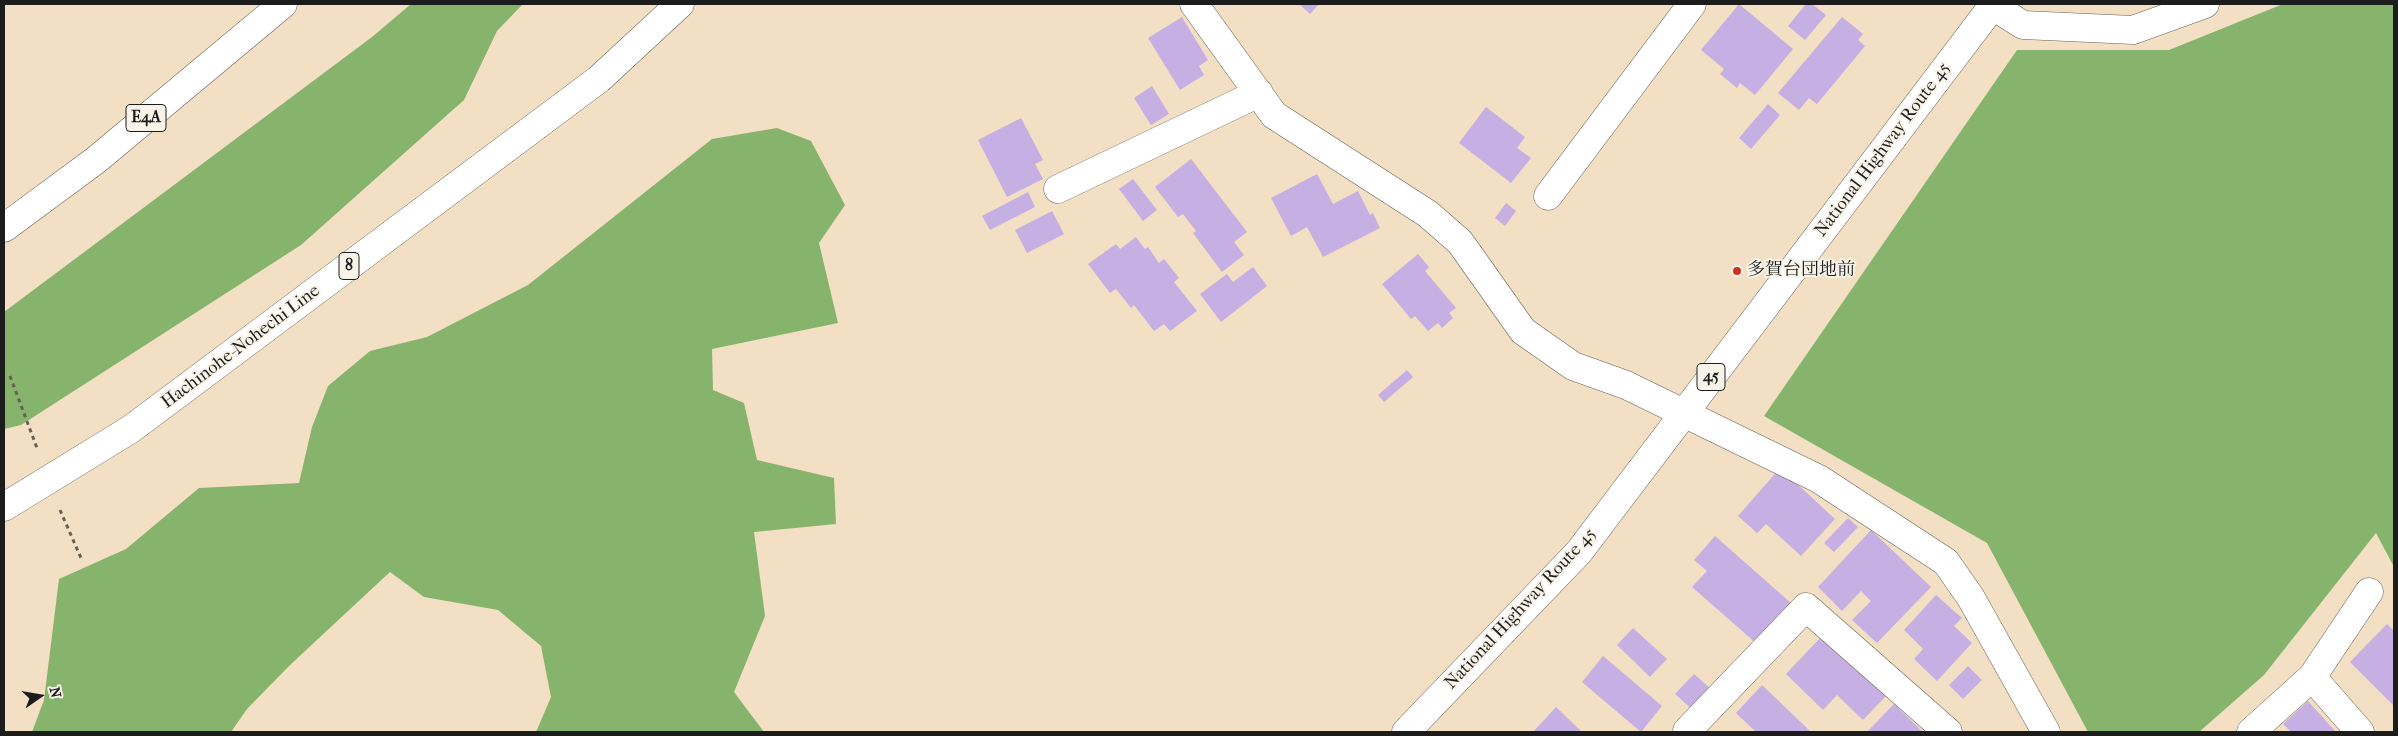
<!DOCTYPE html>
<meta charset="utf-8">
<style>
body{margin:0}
#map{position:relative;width:2398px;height:736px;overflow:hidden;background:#f3dfc3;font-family:"IM FELL French Canon",serif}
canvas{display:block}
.frame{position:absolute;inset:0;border:5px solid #1c1c1c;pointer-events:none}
.north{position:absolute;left:15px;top:671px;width:50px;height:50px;-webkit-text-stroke:4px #f7f3e8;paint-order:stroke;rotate:77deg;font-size:14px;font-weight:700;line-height:20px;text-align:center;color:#1c1c1c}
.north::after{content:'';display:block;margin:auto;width:18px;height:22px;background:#1c1c1c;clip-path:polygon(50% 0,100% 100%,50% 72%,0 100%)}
</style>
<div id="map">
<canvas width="2398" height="736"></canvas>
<div class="frame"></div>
<div class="north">N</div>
</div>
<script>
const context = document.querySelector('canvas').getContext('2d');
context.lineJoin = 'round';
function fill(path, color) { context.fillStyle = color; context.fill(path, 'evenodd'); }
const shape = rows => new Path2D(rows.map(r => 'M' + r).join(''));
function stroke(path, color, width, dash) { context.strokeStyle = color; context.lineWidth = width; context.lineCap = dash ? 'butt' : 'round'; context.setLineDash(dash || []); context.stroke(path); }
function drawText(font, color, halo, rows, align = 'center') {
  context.font = font + ' "IM FELL French Canon","Noto Serif JP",serif'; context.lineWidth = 4; context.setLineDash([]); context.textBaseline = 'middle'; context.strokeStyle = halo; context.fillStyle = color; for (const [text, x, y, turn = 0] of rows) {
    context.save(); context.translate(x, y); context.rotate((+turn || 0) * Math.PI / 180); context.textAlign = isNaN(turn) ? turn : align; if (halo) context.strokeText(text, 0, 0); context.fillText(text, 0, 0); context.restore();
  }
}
fill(shape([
 [411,4,523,4,497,31,464,100,301,245,21,425,4,429,4,312,372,37],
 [2283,4,2394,4,2394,567,2376,533,2264,675,2199,732,2088,732,1987,543,1764,416,2017,50,2169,50],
 [777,128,811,141,845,205,819,243,838,323,712,349,713,390,744,403,757,460,834,478,836,524,754,532,765,616,734,692,764,732,536,732,551,697,541,646,498,610,424,597,390,572,290,665,247,709,231,732,32,732,44,700,59,579,126,549,199,488,299,483,312,427,328,386,370,351,427,337,528,285,712,139]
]), '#87b46c');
fill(shape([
 [1299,4,1319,4,1310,14],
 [1739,4,1793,49,1755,95,1740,83,1737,88,1720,74,1724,69,1701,50],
 [1806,4,1812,4,1826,15,1805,40,1788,26],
 [1182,17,1208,60,1199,66,1204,75,1180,90,1148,38],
 [1842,17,1863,34,1858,40,1865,46,1817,104,1809,98,1799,110,1778,93],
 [1152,86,1169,114,1151,125,1134,98],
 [1768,104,1780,115,1751,149,1739,138],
 [1486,107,1525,137,1517,148,1531,158,1511,183,1459,143],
 [1021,118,1043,160,1035,164,1043,179,1007,197,978,140],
 [1191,159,1247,232,1234,242,1244,255,1222,272,1193,233,1196,231,1183,214,1178,217,1155,187],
 [1317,174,1333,204,1358,191,1370,215,1373,213,1380,228,1323,257,1307,227,1291,236,1271,198],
 [1133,179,1157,210,1143,221,1119,189],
 [1028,192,1035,207,990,230,982,216],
 [1506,203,1516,211,1505,226,1495,218],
 [1052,211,1064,234,1027,253,1015,230],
 [1136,237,1145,249,1148,247,1159,263,1164,259,1179,278,1174,282,1197,311,1170,331,1164,324,1154,331,1134,305,1131,308,1116,289,1110,293,1088,264,1116,244,1120,249],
 [1418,254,1429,267,1425,271,1456,308,1449,313,1453,318,1442,328,1438,323,1428,331,1415,316,1411,319,1382,284],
 [1253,267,1267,286,1221,322,1200,294,1227,274,1233,282],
 [1407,370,1413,377,1384,402,1378,395],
 [1780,468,1835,519,1801,556,1766,524,1757,533,1738,516],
 [1848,518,1858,527,1834,552,1824,543],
 [1871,530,1931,587,1877,643,1852,620,1871,601,1861,591,1842,611,1818,587],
 [1715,536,1792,604,1757,644,1692,587,1707,571,1694,560],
 [1936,595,1962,618,1954,626,1972,643,1937,681,1914,659,1923,649,1904,630],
 [2387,624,2394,631,2394,706,2350,662],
 [1633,628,1667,659,1650,677,1617,645],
 [1821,637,1886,696,1863,720,1837,695,1823,710,1786,674],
 [1603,656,1662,706,1641,732,1582,682],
 [1968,666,1982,680,1963,699,1949,685],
 [1694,674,1713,691,1695,712,1675,694],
 [1762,685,1811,732,1756,732,1736,713],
 [2308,701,2336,732,2291,732,2283,724],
 [1894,704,1923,732,1867,732],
 [1556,707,1582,732,1533,732]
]), '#c5afe3');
const minor = shape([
 [1194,4,1274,115,1428,214,1460,242,1523,331,1573,366,1626,385,1819,479,1946,562,1971,598,2046,732],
 [1990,4,2023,25,2133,30,2205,4],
 [1058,189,1259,93],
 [1548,196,1692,4],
 [2312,677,2360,732],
 [1689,732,1687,731,1806,607,1948,732],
 [2251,732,2312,677,2369,592]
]);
const major = shape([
 [4,507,131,429,599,79,680,4]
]);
const highway = shape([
 [4,228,96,160,283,4],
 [1406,732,1579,552,1994,4]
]);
stroke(minor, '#676056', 29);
stroke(major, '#676056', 29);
stroke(highway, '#676056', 29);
stroke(shape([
 [10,376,37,448],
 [60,510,81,558]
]), '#676056', 3, [4, 4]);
stroke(minor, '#fff', 28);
stroke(major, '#fff', 28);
stroke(highway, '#fff', 28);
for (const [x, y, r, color] of [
 [1737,271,5,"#c8321e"]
]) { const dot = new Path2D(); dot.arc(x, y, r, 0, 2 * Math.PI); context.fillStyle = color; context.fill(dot); stroke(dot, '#f7f3e8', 2); }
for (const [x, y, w] of [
 [146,118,40],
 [349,266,20],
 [1711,377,28]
]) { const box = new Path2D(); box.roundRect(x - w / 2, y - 13.5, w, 27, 4); context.fillStyle = '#f7f3e8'; context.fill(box); stroke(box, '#1c1c1c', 1); }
drawText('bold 16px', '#1c1c1c', null, [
 ["E4A",146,118],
 ["8",349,266],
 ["45",1711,377]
]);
drawText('18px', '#1c1c1c', '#f7f3e8', [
 ["National Highway Route 45",1883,150,-53],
 ["Hachinohe-Nohechi Line",241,347,-37],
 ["National Highway Route 45",1521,609,-47]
]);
drawText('18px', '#1c1c1c', '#f7f3e8', [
 ["多賀台団地前",1747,271]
], 'left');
</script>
